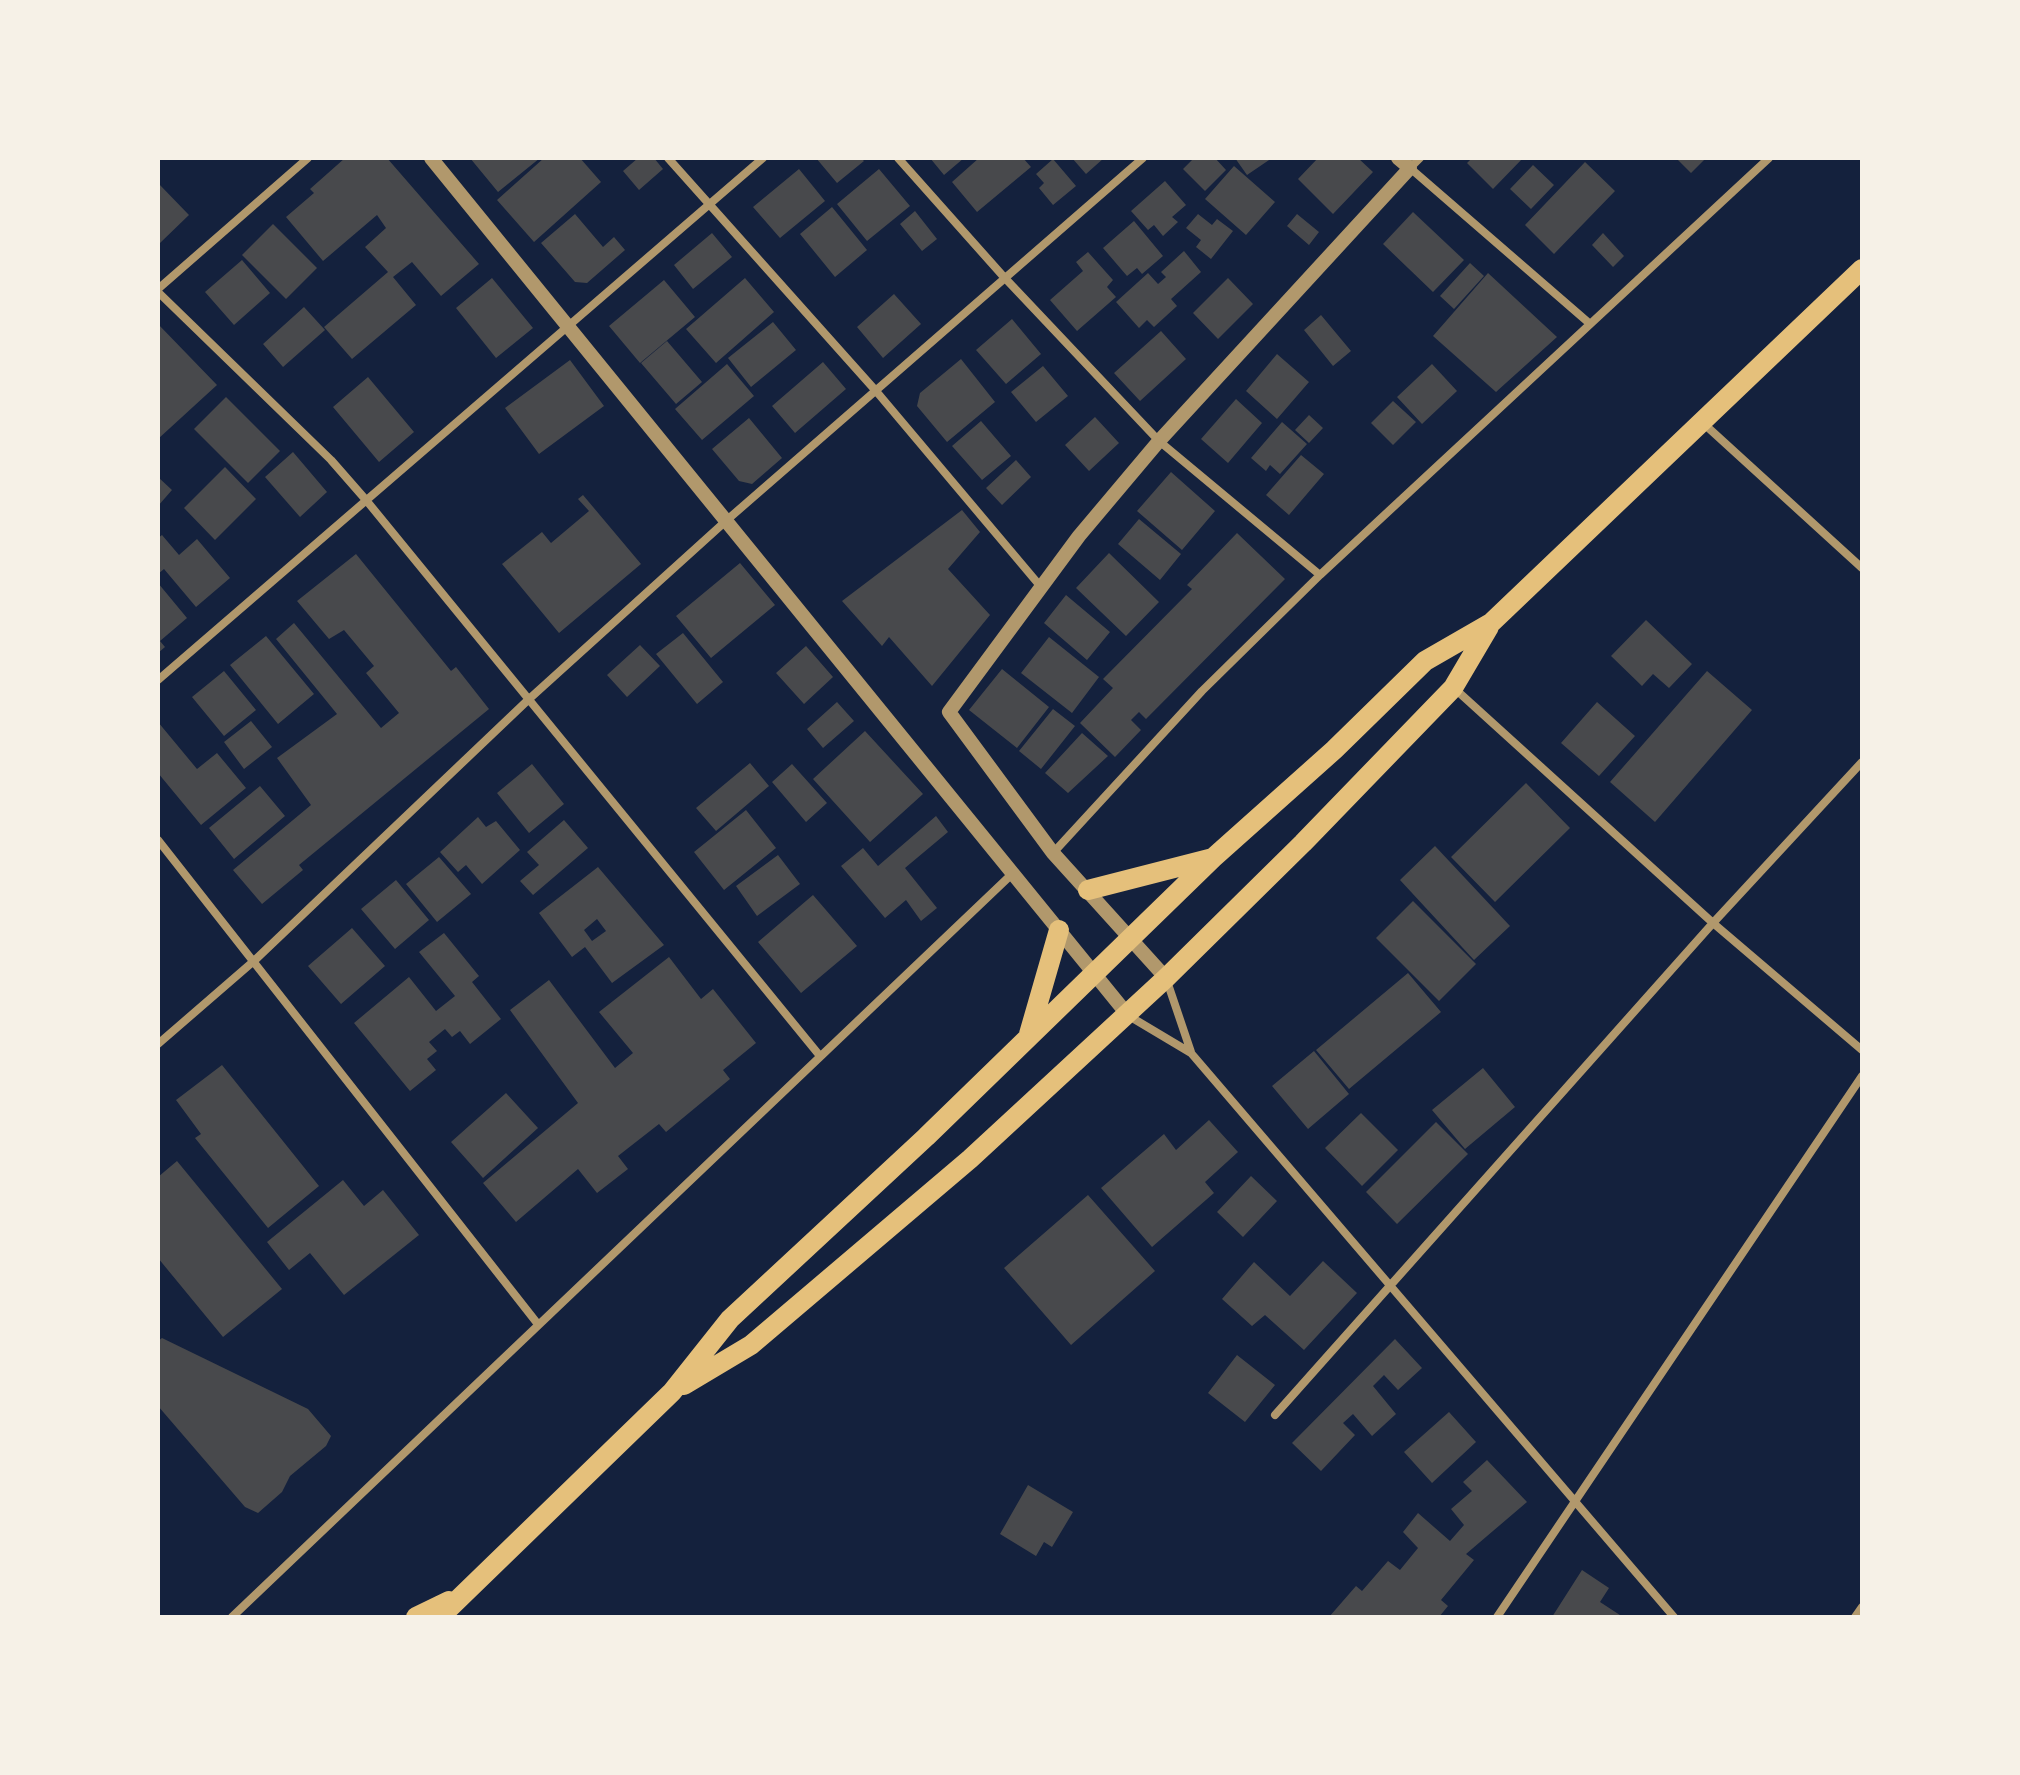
<!DOCTYPE html>
<style>
body{margin:0}
#map{position:relative;width:2020px;height:1775px;overflow:hidden;background:#14213d;font-family:"PT Sans Narrow",sans-serif}
canvas{display:block}
.frame{position:absolute;inset:0;border:160px solid #f6f1e7;pointer-events:none}
</style>
<div id="map">
<canvas width="2020" height="1775"></canvas>
<div class="frame"></div>
</div>
<script>
const context = document.querySelector('canvas').getContext('2d');
context.lineJoin = 'round';
function fill(path, color) { context.fillStyle = color; context.fill(path, 'evenodd'); }
const shape = rows => new Path2D(rows.map(r => 'M' + r).join(''));
function stroke(path, color, width, dash) { context.strokeStyle = color; context.lineWidth = width; context.lineCap = dash ? 'butt' : 'round'; context.setLineDash(dash || []); context.stroke(path); }
fill(shape([
 [345,158,387,158,479,264,441,296,412,262,393,277,416,305,352,359,324,327,388,272,365,247,386,228,377,215,323,261,286,217,314,193,310,189],
 [470,158,540,158,498,192],
 [544,158,580,158,601,182,534,242,497,200],
 [638,158,654,158,663,169,639,190,623,171],
 [816,158,861,158,864,161,837,183],
 [930,158,964,158,944,175],
 [979,158,1023,158,1031,167,977,212,952,182],
 [1072,158,1104,158,1086,174],
 [1194,158,1215,158,1226,170,1205,191,1183,169],
 [1235,158,1272,158,1247,175],
 [1318,158,1358,158,1373,172,1333,214,1298,179],
 [1472,158,1510,159,1523,158,1493,189,1467,163],
 [1676,158,1706,158,1691,173],
 [1053,159,1076,186,1053,205,1039,188,1044,183,1036,174],
 [1585,162,1615,191,1554,254,1525,225],
 [1533,165,1554,185,1531,209,1510,189],
 [1234,166,1275,202,1246,235,1205,199],
 [799,169,825,201,780,238,753,207],
 [879,169,910,206,867,241,837,204],
 [1165,181,1186,205,1172,217,1178,222,1163,236,1154,225,1148,230,1131,211],
 [158,183,189,215,160,243,158,241],
 [832,207,867,250,835,277,800,234],
 [915,211,937,239,922,251,900,224],
 [1413,212,1464,260,1433,292,1383,244],
 [575,214,603,247,614,237,625,250,587,283,575,282,541,243],
 [1198,214,1212,225,1217,219,1233,231,1211,259,1196,247,1201,240,1186,228],
 [1297,214,1319,232,1309,245,1287,226],
 [1134,221,1163,256,1142,274,1137,268,1127,276,1103,248],
 [273,224,317,268,286,299,242,255],
 [712,233,732,257,693,289,674,265],
 [1603,233,1624,256,1613,267,1592,245],
 [1184,251,1201,272,1171,299,1177,306,1154,327,1147,320,1139,328,1116,302,1148,273,1158,284,1166,277,1161,272],
 [1088,252,1113,280,1107,287,1116,297,1077,331,1050,300,1083,271,1076,262],
 [242,260,270,293,234,325,205,292],
 [1470,263,1484,276,1454,309,1440,296],
 [1488,273,1557,337,1496,392,1433,336],
 [492,278,533,328,496,358,456,308],
 [745,278,774,312,716,363,686,329],
 [1228,278,1253,304,1218,339,1193,313],
 [664,280,695,317,640,363,609,326],
 [894,294,921,324,883,358,857,327],
 [304,307,325,330,283,367,263,344],
 [1321,315,1351,351,1333,366,1304,330],
 [1012,319,1041,354,1006,384,976,350],
 [773,322,796,350,751,387,728,358],
 [158,324,217,385,158,439],
 [1161,331,1186,359,1140,401,1114,373],
 [667,341,702,382,676,404,641,363],
 [1277,354,1309,382,1277,419,1246,391],
 [961,359,995,402,947,442,917,406,920,393],
 [570,360,604,406,539,454,505,408],
 [823,362,846,389,795,433,772,406],
 [727,364,754,396,702,440,675,409],
 [1432,364,1457,391,1422,424,1397,397],
 [1043,366,1068,396,1036,422,1011,392],
 [368,377,414,432,379,462,333,407],
 [226,397,280,451,248,483,194,429],
 [1236,399,1262,423,1228,463,1201,439],
 [1393,401,1416,422,1393,445,1371,423],
 [1309,415,1323,428,1309,443,1295,430],
 [1095,417,1119,443,1089,471,1065,445],
 [749,418,782,458,752,484,739,481,712,449],
 [981,421,1011,456,982,480,952,446],
 [1282,422,1307,444,1280,474,1270,465,1266,471,1251,458],
 [293,452,327,492,300,517,265,477],
 [1301,455,1324,474,1289,515,1266,495],
 [1016,460,1031,477,1002,505,986,488],
 [225,467,256,499,215,540,184,508],
 [1171,472,1215,511,1182,550,1137,511],
 [158,477,172,490,158,506],
 [583,495,641,564,559,633,502,564,542,532,551,543,589,511,578,499],
 [962,510,980,532,948,569,990,615,932,686,889,637,882,646,842,601],
 [1139,519,1181,554,1160,580,1118,544],
 [1237,533,1285,579,1146,719,1139,712,1131,720,1141,730,1115,757,1080,723,1113,688,1103,679,1192,589,1187,585],
 [162,535,179,555,197,539,230,578,196,607,164,569,158,574,158,538],
 [1109,553,1159,602,1126,636,1076,588],
 [356,554,451,671,456,667,489,709,299,865,303,870,262,904,233,870,311,805,277,758,337,714,276,639,294,623,381,728,399,713,366,673,374,666,344,630,329,639,297,601],
 [740,563,775,605,711,658,676,616],
 [158,583,187,618,160,641,165,647,158,653],
 [1066,595,1110,632,1087,660,1044,623],
 [1646,620,1692,664,1669,688,1653,674,1642,686,1611,656],
 [683,633,723,682,697,704,656,654],
 [266,636,314,694,278,724,230,665],
 [1049,637,1099,677,1072,713,1021,673],
 [640,645,660,666,627,697,607,675],
 [806,646,833,677,804,704,776,673],
 [1002,669,1049,707,1017,748,969,710],
 [224,671,256,710,224,736,192,697],
 [1707,671,1752,710,1655,822,1610,782],
 [837,702,854,721,823,748,807,729],
 [1597,702,1635,736,1599,776,1561,743],
 [1053,709,1075,726,1041,769,1019,751],
 [251,721,272,747,244,769,224,742],
 [158,722,197,769,217,753,246,788,201,825,158,773],
 [865,731,923,794,870,842,813,779],
 [1082,733,1108,756,1068,793,1045,773],
 [750,763,769,786,716,831,696,808],
 [532,764,564,804,529,833,497,793],
 [792,764,827,803,806,822,772,782],
 [1526,783,1570,828,1495,902,1451,857],
 [260,786,285,816,234,859,209,828],
 [746,810,776,848,724,890,694,852],
 [936,816,948,832,905,868,937,908,921,921,906,900,885,918,841,866,863,848,878,866],
 [478,817,486,827,496,821,520,850,482,884,466,865,458,872,440,852],
 [564,820,588,848,533,895,520,881,539,865,527,852],
 [1435,846,1510,926,1474,960,1400,880],
 [778,855,800,884,757,916,736,886],
 [439,857,471,894,437,922,406,884],
 [598,867,664,945,612,983,585,947,572,957,539,913],
 [597,919,606,931,592,941,584,930],
 [396,880,429,920,395,949,361,909],
 [813,895,857,946,801,993,758,942],
 [1413,901,1476,964,1439,1001,1376,938],
 [352,928,385,966,341,1004,308,966],
 [444,933,479,976,472,982,501,1019,470,1044,460,1031,452,1037,445,1029,429,1042,437,1051,427,1059,436,1070,410,1091,354,1023,409,977,436,1011,455,996,419,952],
 [669,957,701,999,713,989,756,1043,723,1070,730,1079,666,1132,659,1124,618,1156,628,1169,597,1193,578,1169,516,1222,483,1183,578,1103,510,1010,549,980,615,1068,633,1053,599,1012],
 [1408,973,1441,1012,1349,1089,1316,1050],
 [1314,1051,1349,1094,1308,1129,1272,1086],
 [222,1065,319,1186,268,1228,195,1138,201,1134,176,1100],
 [1483,1068,1515,1107,1465,1149,1432,1110],
 [506,1093,538,1128,483,1178,451,1142],
 [1361,1113,1398,1150,1362,1186,1325,1148],
 [1209,1120,1238,1152,1205,1182,1214,1193,1152,1247,1101,1188,1164,1134,1176,1150],
 [1436,1122,1468,1154,1397,1224,1366,1192],
 [177,1161,282,1289,223,1337,158,1258,158,1177],
 [1251,1176,1277,1201,1243,1237,1217,1212],
 [343,1180,364,1206,383,1190,419,1235,344,1295,310,1253,289,1270,267,1242],
 [1088,1195,1155,1271,1071,1345,1004,1268],
 [1323,1261,1357,1293,1304,1350,1265,1315,1252,1326,1222,1299,1254,1262,1290,1296],
 [162,1338,308,1409,331,1436,326,1446,290,1476,282,1492,258,1513,245,1507,158,1406,158,1341],
 [1395,1339,1422,1368,1398,1390,1384,1375,1373,1386,1396,1414,1372,1436,1353,1414,1343,1423,1355,1435,1321,1471,1292,1443],
 [1237,1355,1275,1385,1245,1422,1208,1393],
 [1449,1412,1476,1442,1432,1483,1404,1452],
 [1487,1460,1527,1502,1466,1554,1474,1560,1441,1600,1448,1606,1439,1617,1329,1617,1356,1586,1362,1591,1388,1561,1400,1570,1418,1548,1403,1532,1418,1513,1450,1541,1464,1525,1451,1509,1472,1491,1463,1482],
 [1028,1485,1073,1512,1052,1547,1044,1542,1036,1556,1000,1534],
 [1582,1570,1609,1588,1600,1602,1623,1617,1552,1617]
]), '#48494c');
stroke(shape([
 [668,158,876,391,1041,587],
 [898,158,1003,276,1159,441,1320,575],
 [1420,158,1410,168,1589,323],
 [158,289,308,158],
 [158,292,331,460,366,500,820,1056],
 [1703,423,1862,568],
 [158,680,763,158],
 [1454,688,1713,923,1862,1050],
 [158,840,537,1323],
 [1053,853,1202,691,1320,575,1769,158],
 [1167,981,1191,1052],
 [1129,1016,1191,1053,1674,1617],
 [158,1044,255,960,528,700,727,520,1143,158],
 [1275,1415,1713,923,1862,762],
 [232,1617,1012,874],
 [1497,1617,1862,1076],
 [1855,1617,1862,1607]
]), '#b1986c', 8);
stroke(shape([
 [431,158,1127,1014],
 [1166,978,1053,853,949,712,1079,536,1159,441,1410,168,1398,158]
]), '#b1986c', 14);
stroke(shape([
 [1088,890,1213,858],
 [1029,1034,1059,930],
 [684,1385,751,1345,970,1159,1166,978,1303,843,1453,688,1489,627],
 [416,1617,449,1601],
 [440,1617,672,1392,730,1319,926,1137,1213,858,1334,750,1425,661,1491,623,1862,269]
]), '#e5c07b', 20);
</script>
